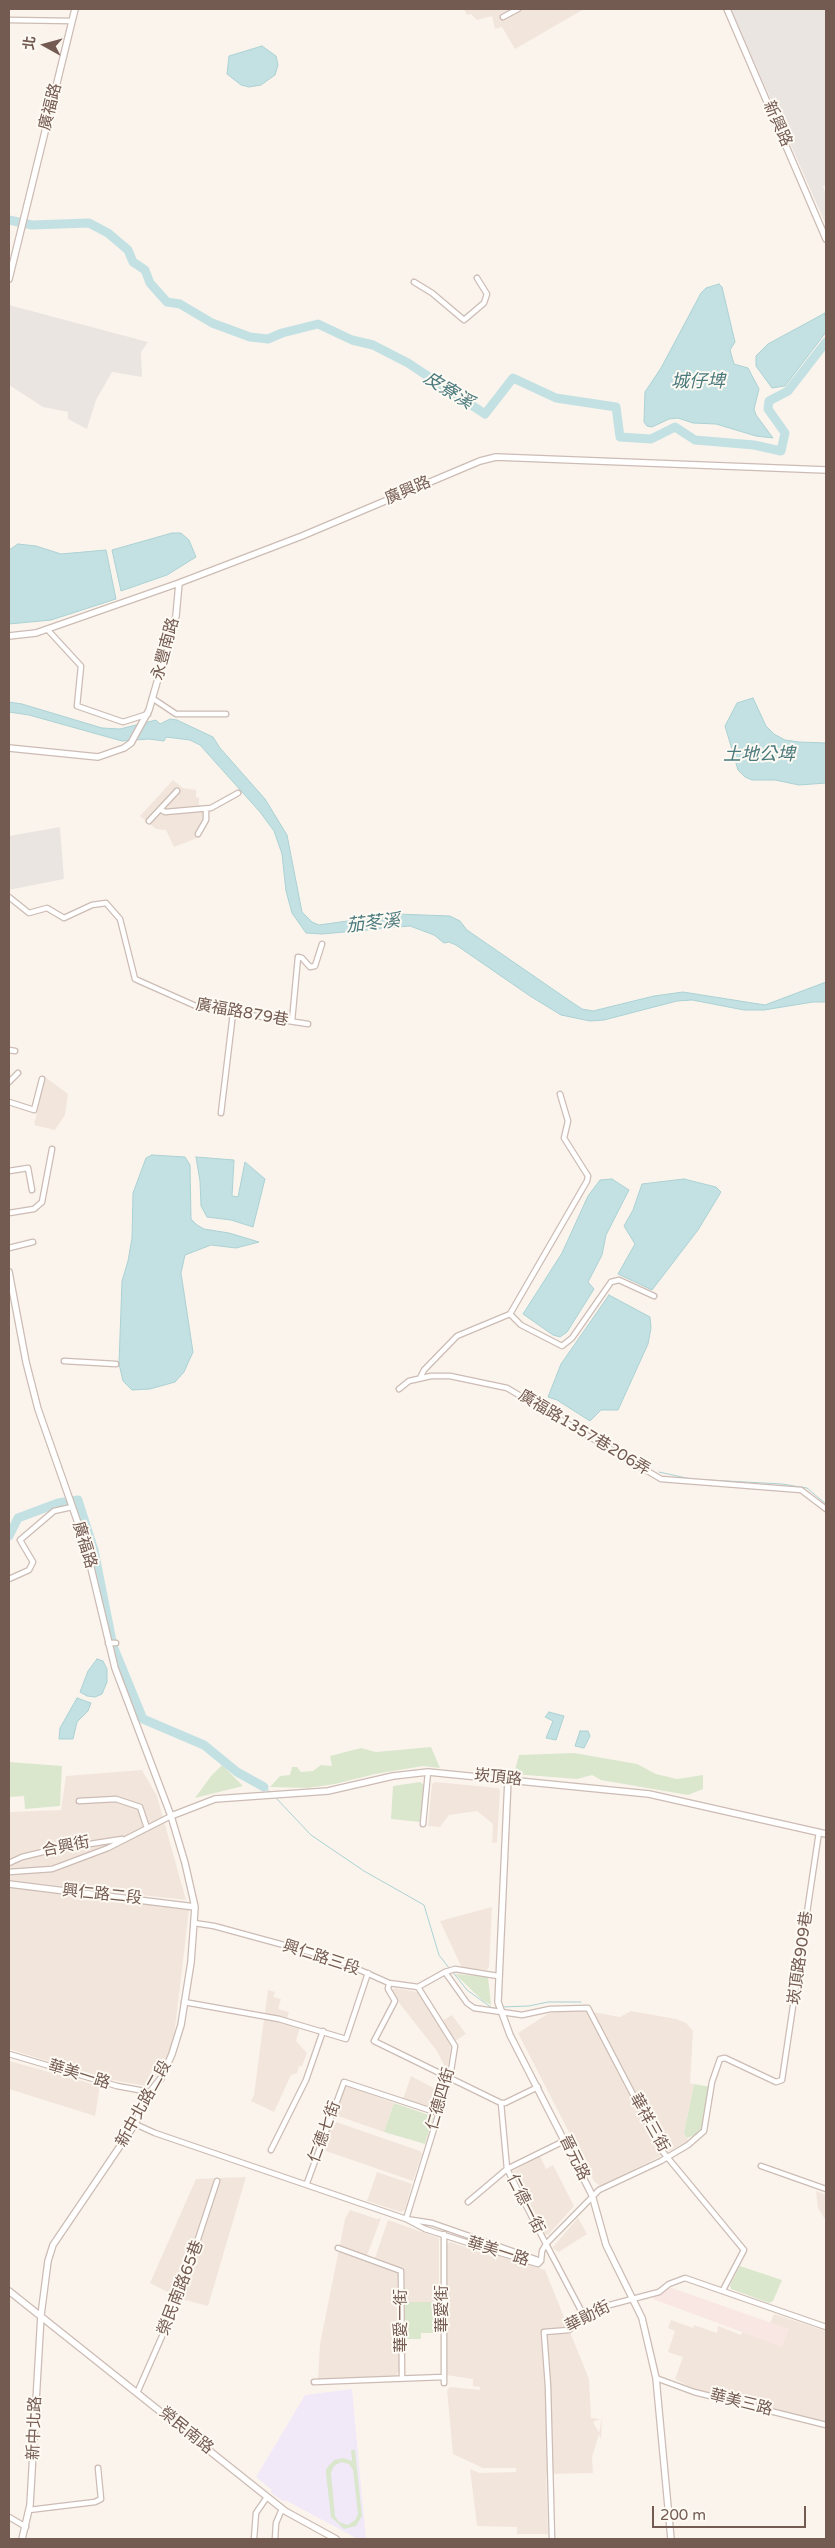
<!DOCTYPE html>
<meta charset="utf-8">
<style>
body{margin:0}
#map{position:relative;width:835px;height:2548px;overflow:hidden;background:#fbf4ed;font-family:"Varela Round","Noto Sans TC",sans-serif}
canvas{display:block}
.frame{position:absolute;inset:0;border:10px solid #745b52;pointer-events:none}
.north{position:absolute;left:20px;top:20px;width:50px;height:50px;-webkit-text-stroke:4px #fdf9f3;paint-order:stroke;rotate:277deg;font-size:14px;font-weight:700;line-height:20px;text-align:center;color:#745b52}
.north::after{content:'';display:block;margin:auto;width:18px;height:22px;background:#745b52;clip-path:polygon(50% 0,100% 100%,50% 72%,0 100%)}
.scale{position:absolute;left:652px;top:2506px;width:154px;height:22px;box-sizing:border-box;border:2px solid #745b52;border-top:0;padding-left:6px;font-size:15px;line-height:18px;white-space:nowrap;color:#745b52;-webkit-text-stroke:4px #fdf9f3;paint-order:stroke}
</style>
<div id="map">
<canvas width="835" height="2548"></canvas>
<div class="frame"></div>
<div class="north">北</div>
<div class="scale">200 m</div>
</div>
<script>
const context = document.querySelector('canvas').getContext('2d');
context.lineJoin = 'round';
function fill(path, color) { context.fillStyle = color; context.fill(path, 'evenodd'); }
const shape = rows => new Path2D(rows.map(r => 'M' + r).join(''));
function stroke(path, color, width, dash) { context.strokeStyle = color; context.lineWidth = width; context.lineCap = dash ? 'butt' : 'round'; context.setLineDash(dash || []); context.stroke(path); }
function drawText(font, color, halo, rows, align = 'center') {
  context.font = font + ' "Varela Round","Noto Sans TC",sans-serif'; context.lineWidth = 4; context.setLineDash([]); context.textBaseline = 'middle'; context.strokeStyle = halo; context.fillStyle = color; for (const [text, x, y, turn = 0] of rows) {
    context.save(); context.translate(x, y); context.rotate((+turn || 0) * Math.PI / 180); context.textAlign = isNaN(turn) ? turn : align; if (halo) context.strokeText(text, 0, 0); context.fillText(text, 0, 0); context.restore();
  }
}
fill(shape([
 [464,9,584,9,515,49,502,27,495,29,492,16,477,20,471,14,467,15],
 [173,780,183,788,196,790,196,797,199,798,199,805,205,805,208,817,200,837,174,847,166,830,156,829,140,816],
 [45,1077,68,1094,65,1115,55,1130,34,1125],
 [142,1770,157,1796,186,1900,9,1880,9,1812,61,1810,66,1776],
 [435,1782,498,1788,500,1790,497,1842,492,1843,493,1824,477,1811,449,1815,440,1827,428,1826,432,1784],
 [9,1887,122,1897,178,1905,189,1910,172,2054,156,2076,146,2086,101,2078,9,2049],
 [492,1907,489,1967,487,1970,462,1968,440,1921],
 [395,1988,418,1992,451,2046,447,2071,437,2051,400,2004,392,1990],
 [268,1990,275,1992,273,1997,281,1999,278,2009,289,2012,287,2019,265,2013],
 [581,2010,620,2017,631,2011,676,2019,686,2023,693,2031,690,2083,694,2084,684,2133,689,2141,601,2187,594,2181,518,2033,549,2013],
 [452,2015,466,2034,455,2041,442,2021],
 [264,2019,300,2027,296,2041,307,2053,302,2066,299,2066,297,2073,291,2075,274,2112,251,2101,254,2095],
 [9,2061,100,2086,95,2116,9,2089],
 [411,2076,441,2092,435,2108,403,2099],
 [347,2086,394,2103,384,2132,338,2116,336,2113,343,2088],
 [336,2122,420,2151,422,2154,413,2181,323,2150,333,2123],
 [540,2156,546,2169,553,2165,574,2206,548,2235,544,2234,512,2175,513,2171],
 [377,2172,412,2184,405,2210,401,2212,367,2201],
 [246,2177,208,2306,181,2299,150,2283,196,2179],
 [816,2191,826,2195,826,2221,818,2208],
 [350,2210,377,2219,381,2218,365,2261,396,2272,404,2269,375,2258,388,2220,439,2238,439,2302,398,2302,399,2370,396,2376,318,2379,320,2344,345,2219],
 [578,2218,587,2234,559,2252,552,2248],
 [450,2242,495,2257,495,2262,497,2255,507,2256,545,2270,589,2379,591,2418,600,2419,593,2422,599,2433,602,2417,601,2440,599,2434,592,2457,593,2473,546,2474,548,2534,517,2534,517,2527,477,2526,470,2469,480,2473,516,2472,516,2468,483,2468,453,2454,447,2390,450,2387,480,2390,480,2387,473,2386,473,2379,446,2375,446,2245],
 [774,2314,826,2331,826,2422,697,2391,675,2379,683,2357,668,2352,675,2331,668,2328,671,2320,693,2328,694,2325,717,2333,718,2326,741,2335,745,2326,766,2333]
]), '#f2e6dc');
fill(shape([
 [669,2287,789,2329,782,2347,653,2299,656,2293]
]), '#f9e7e3');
fill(shape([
 [731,9,826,9,826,185,823,186,826,194,826,225],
 [9,305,148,342,141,352,142,377,112,372,96,400,87,429,68,419,68,412,43,407,9,385],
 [60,827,64,879,9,890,9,836]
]), '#ebe5e2');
fill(shape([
 [352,2389,366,2539,358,2539,285,2500,284,2502,270,2492,272,2490,256,2477,305,2395]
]), '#f1e9f8');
fill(shape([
 [431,1747,440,1768,423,1766,375,1774,335,1784,308,1788,270,1787,280,1776,290,1775,292,1767,297,1767,301,1772,313,1771,321,1765,332,1766,330,1756,361,1748,376,1752],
 [574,1753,637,1764,656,1774,677,1779,703,1775,703,1789,688,1795,601,1780,592,1775,577,1779,514,1774,519,1755],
 [9,1762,62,1766,60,1806,25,1809,24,1796,10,1797,9,1803],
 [222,1765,243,1786,195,1798,211,1776],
 [420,1782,424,1785,421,1822,391,1819,393,1786],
 [455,1974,488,1977,491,2005,482,2000],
 [694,2084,711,2087,703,2128,700,2133,687,2138,684,2133],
 [394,2103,432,2116,433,2118,425,2144,384,2132],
 [740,2266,782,2280,773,2301,769,2303,731,2289,730,2285],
 [405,2302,439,2302,439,2333,421,2333,421,2339,405,2339],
 [351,2450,355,2450,362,2516,356,2526,344,2529,331,2517,326,2474,326,2469,334,2460,343,2458,352,2461],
 [341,2462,349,2464,353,2470,358,2514,355,2520,348,2525,339,2522,335,2516,331,2473,334,2466]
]), '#dae7cd');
const water = shape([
 [262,46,276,56,278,65,275,75,261,85,249,87,241,85,227,74,229,56,262,46],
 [719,284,722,287,735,342,730,350,734,364,748,368,759,389,754,409,756,415,773,438,756,436,716,424,693,423,678,418,669,419,652,427,647,426,644,422,645,392,661,368,701,293,706,288,719,284],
 [825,313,826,332,785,386,772,388,756,366,756,356,768,344,825,313],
 [172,533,181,533,189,540,196,557,167,575,121,591,112,550,172,533],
 [18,544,36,546,61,554,106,550,116,599,51,620,9,624,9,550,18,544],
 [753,698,766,726,774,734,785,740,799,742,826,743,826,783,799,785,775,780,752,780,745,777,738,770,725,726,737,703,753,698],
 [9,702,22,704,102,728,120,729,156,720,160,724,170,719,177,720,213,737,220,748,265,799,287,835,302,912,312,922,319,925,397,914,450,916,460,921,467,930,570,1001,582,1009,593,1011,654,996,683,992,765,1005,826,982,826,1002,813,1002,764,1010,744,1010,692,1000,677,1001,604,1020,590,1021,561,1015,530,996,456,945,449,942,444,943,434,935,410,926,322,934,306,933,292,913,286,891,282,854,274,831,260,812,200,745,190,740,166,737,164,741,149,739,122,741,29,715,9,712,9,702],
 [152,1155,185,1157,190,1165,191,1219,197,1225,204,1229,229,1233,259,1242,236,1248,211,1245,185,1255,181,1273,193,1352,184,1372,175,1382,150,1389,132,1390,123,1381,119,1364,122,1281,128,1261,132,1238,133,1193,146,1158,152,1155],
 [196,1157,234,1160,232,1196,238,1197,245,1162,265,1179,253,1227,231,1220,207,1217,201,1206,200,1181,196,1157],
 [612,1179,629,1190,606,1235,602,1255,588,1282,594,1289,567,1332,560,1337,553,1335,523,1314,562,1253,588,1196,600,1180,612,1179],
 [684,1179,716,1187,721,1192,698,1230,652,1290,618,1274,635,1244,624,1226,633,1210,642,1184,684,1179],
 [609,1295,650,1317,651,1328,648,1344,618,1410,601,1410,590,1421,557,1400,548,1397,561,1364,609,1295],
 [97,1659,103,1661,107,1669,107,1682,102,1694,95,1697,87,1696,80,1692,88,1671,97,1659],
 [77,1698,91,1703,88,1711,77,1722,73,1739,59,1739,60,1728,77,1698],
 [549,1712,564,1716,556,1740,546,1738,553,1721,545,1717,549,1712],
 [580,1731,588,1731,590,1736,584,1748,575,1746,580,1731]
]);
fill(water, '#c3e1e3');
stroke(water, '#abd1d3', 1);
stroke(shape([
 [659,1472,691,1479,782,1484,807,1488,826,1504],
 [264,1787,271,1793],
 [276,1798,311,1835,364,1871,424,1905,439,1955,449,1968],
 [452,1971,467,1990,492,2008,498,2008],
 [502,2007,529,2006,548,2002,581,2002]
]), '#abd1d3', 1);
stroke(shape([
 [9,220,32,225,89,223,108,233,128,250,133,262,145,270,150,283,167,302,180,304,212,323,250,337,268,339,282,333,318,324,352,340,373,345,408,363,485,414,513,378,556,398,616,407,620,437,651,439,675,427,695,440,754,445,781,451,785,433,768,409,769,401,788,391,826,342],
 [9,1536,18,1518,58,1503,78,1500,94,1550,113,1646,143,1719,204,1745,237,1772,264,1787]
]), '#c3e1e3', 9);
const minor = shape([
 [503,17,518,9],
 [9,20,72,21],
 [414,282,432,293,464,320,484,303,487,294,477,278],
 [47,629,81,666,77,706,123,722,148,714],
 [152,698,176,714,226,714],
 [160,809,165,812,211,808,238,793],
 [149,821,177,791],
 [198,834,206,820,206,809],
 [9,897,29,913,47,908,64,918,92,905,106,903,120,919,135,979,198,1007,308,1024],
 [292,1021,298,957,302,958,310,967,315,966,322,944],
 [9,1050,15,1051],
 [9,1082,18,1073],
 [9,1102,34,1110,42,1079],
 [221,1113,233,1013],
 [9,1171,28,1168,32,1190],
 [9,1213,34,1209,42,1202,52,1149],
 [9,1248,33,1242],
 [510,1314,521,1325,562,1346,572,1338,611,1282,619,1280,654,1296],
 [64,1361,116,1364],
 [420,1378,424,1370,457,1336,510,1314,587,1181,588,1176,564,1138,568,1121,560,1094],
 [399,1389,409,1381,431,1376,450,1376,507,1388,661,1479,801,1490,826,1509],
 [9,1579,29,1570,33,1562,20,1540,54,1511,72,1507],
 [108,1643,116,1643],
 [79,1801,116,1799,140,1807,147,1828],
 [423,1824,428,1772],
 [9,1863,22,1857,51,1850,122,1839],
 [9,1872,52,1869,63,1865,108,1848,171,1816],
 [194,1923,214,1926,335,1959,389,1983,418,1987,445,1972,455,1969,498,1976],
 [445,1972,467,2003,474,2008,522,2015,550,2009,588,2008,663,2152,744,2250,723,2290],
 [389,1983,388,1989,395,2001,374,2041,501,2103,505,2103,538,2087],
 [184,2002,279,2019,346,2039,368,1973],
 [9,2054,117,2086,150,2092],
 [501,2103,507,2169,546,2244,542,2251,541,2261],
 [135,2124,155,2133,406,2219,450,2077,455,2046,418,1987],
 [271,2150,306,2080,323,2031],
 [761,2166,826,2189],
 [307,2183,344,2082,438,2113],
 [468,2202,507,2169,566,2140],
 [406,2219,432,2223,541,2261,538,2264,484,2248,425,2229,406,2219],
 [338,2248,401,2271,402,2378],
 [585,2318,546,2244,599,2190,661,2161,688,2145,704,2131,712,2082,720,2059,725,2058,776,2082,782,2080,819,1832],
 [656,2378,694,2392,826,2425],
 [314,2382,443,2377],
 [444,2383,444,2234],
 [137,2393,178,2300,217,2181],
 [29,2510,95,2502,101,2499,98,2468],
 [9,2517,26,2527],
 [254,2539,256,2513,267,2497],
 [275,2539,276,2523,282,2509],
 [552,2539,548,2386,544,2332,569,2330,592,2312,602,2307,659,2292,669,2284,685,2278,826,2327]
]);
const tertiary = shape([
 [727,9,826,239],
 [9,279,75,9],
 [9,636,36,633,179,583,302,536,480,461,496,457,826,470],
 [9,748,98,757,124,748,131,743,149,710,176,616,179,583],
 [9,1272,26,1362,38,1409,85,1543,115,1668,171,1816,185,1863,195,1907,191,1962,181,2025,172,2054,162,2077,150,2092,135,2124,53,2245,48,2261,41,2315,30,2505,22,2539],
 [508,1779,498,2002,510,2035,592,2195,606,2245,642,2318,656,2378,671,2539],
 [171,1816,215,1799,328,1791,393,1776,428,1772,649,1794,826,1834],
 [9,1884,195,1907],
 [9,2291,285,2511,336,2539]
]);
stroke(minor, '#ccbcb4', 7);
stroke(tertiary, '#ccbcb4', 8);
stroke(minor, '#fff', 4.5);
stroke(tertiary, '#fff', 5.5);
drawText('16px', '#745b52', '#fdf9f3', [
 ["廣福路",51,107,-76],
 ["新興路",777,124,66],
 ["廣興路",408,491,-23],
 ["永豐南路",166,649,-75],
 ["廣福路879巷",242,1013,10],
 ["廣福路1357巷206弄",584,1433,31],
 ["廣福路",84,1545,73],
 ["崁頂路",498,1778,6],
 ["合興街",66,1847,-11],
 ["興仁路二段",102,1895,6],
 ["興仁路三段",321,1958,18],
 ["崁頂路909巷",801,1958,-82],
 ["華美一路",79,2075,17],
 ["仁德四街",441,2099,-74],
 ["新中北路二段",144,2104,-61],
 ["華祥三街",649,2123,61],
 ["仁德七街",325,2132,-70],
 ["晉元路",574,2158,64],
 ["仁德一街",525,2204,63],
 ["華美一路",498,2252,17],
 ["榮民南路65巷",181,2288,-69],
 ["華愛街",443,2309,-90],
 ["華勛街",588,2317,-27],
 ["華愛一街",402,2321,-90],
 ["華美三路",741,2403,14],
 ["新中北路",35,2428,-88],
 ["榮民南路",186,2431,39]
]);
drawText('italic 18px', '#4b7a7d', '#fdf9f3', [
 ["城仔埤",698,382],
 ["皮寮溪",448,391,32],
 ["土地公埤",759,755],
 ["茄苳溪",373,924,-6]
]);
</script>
